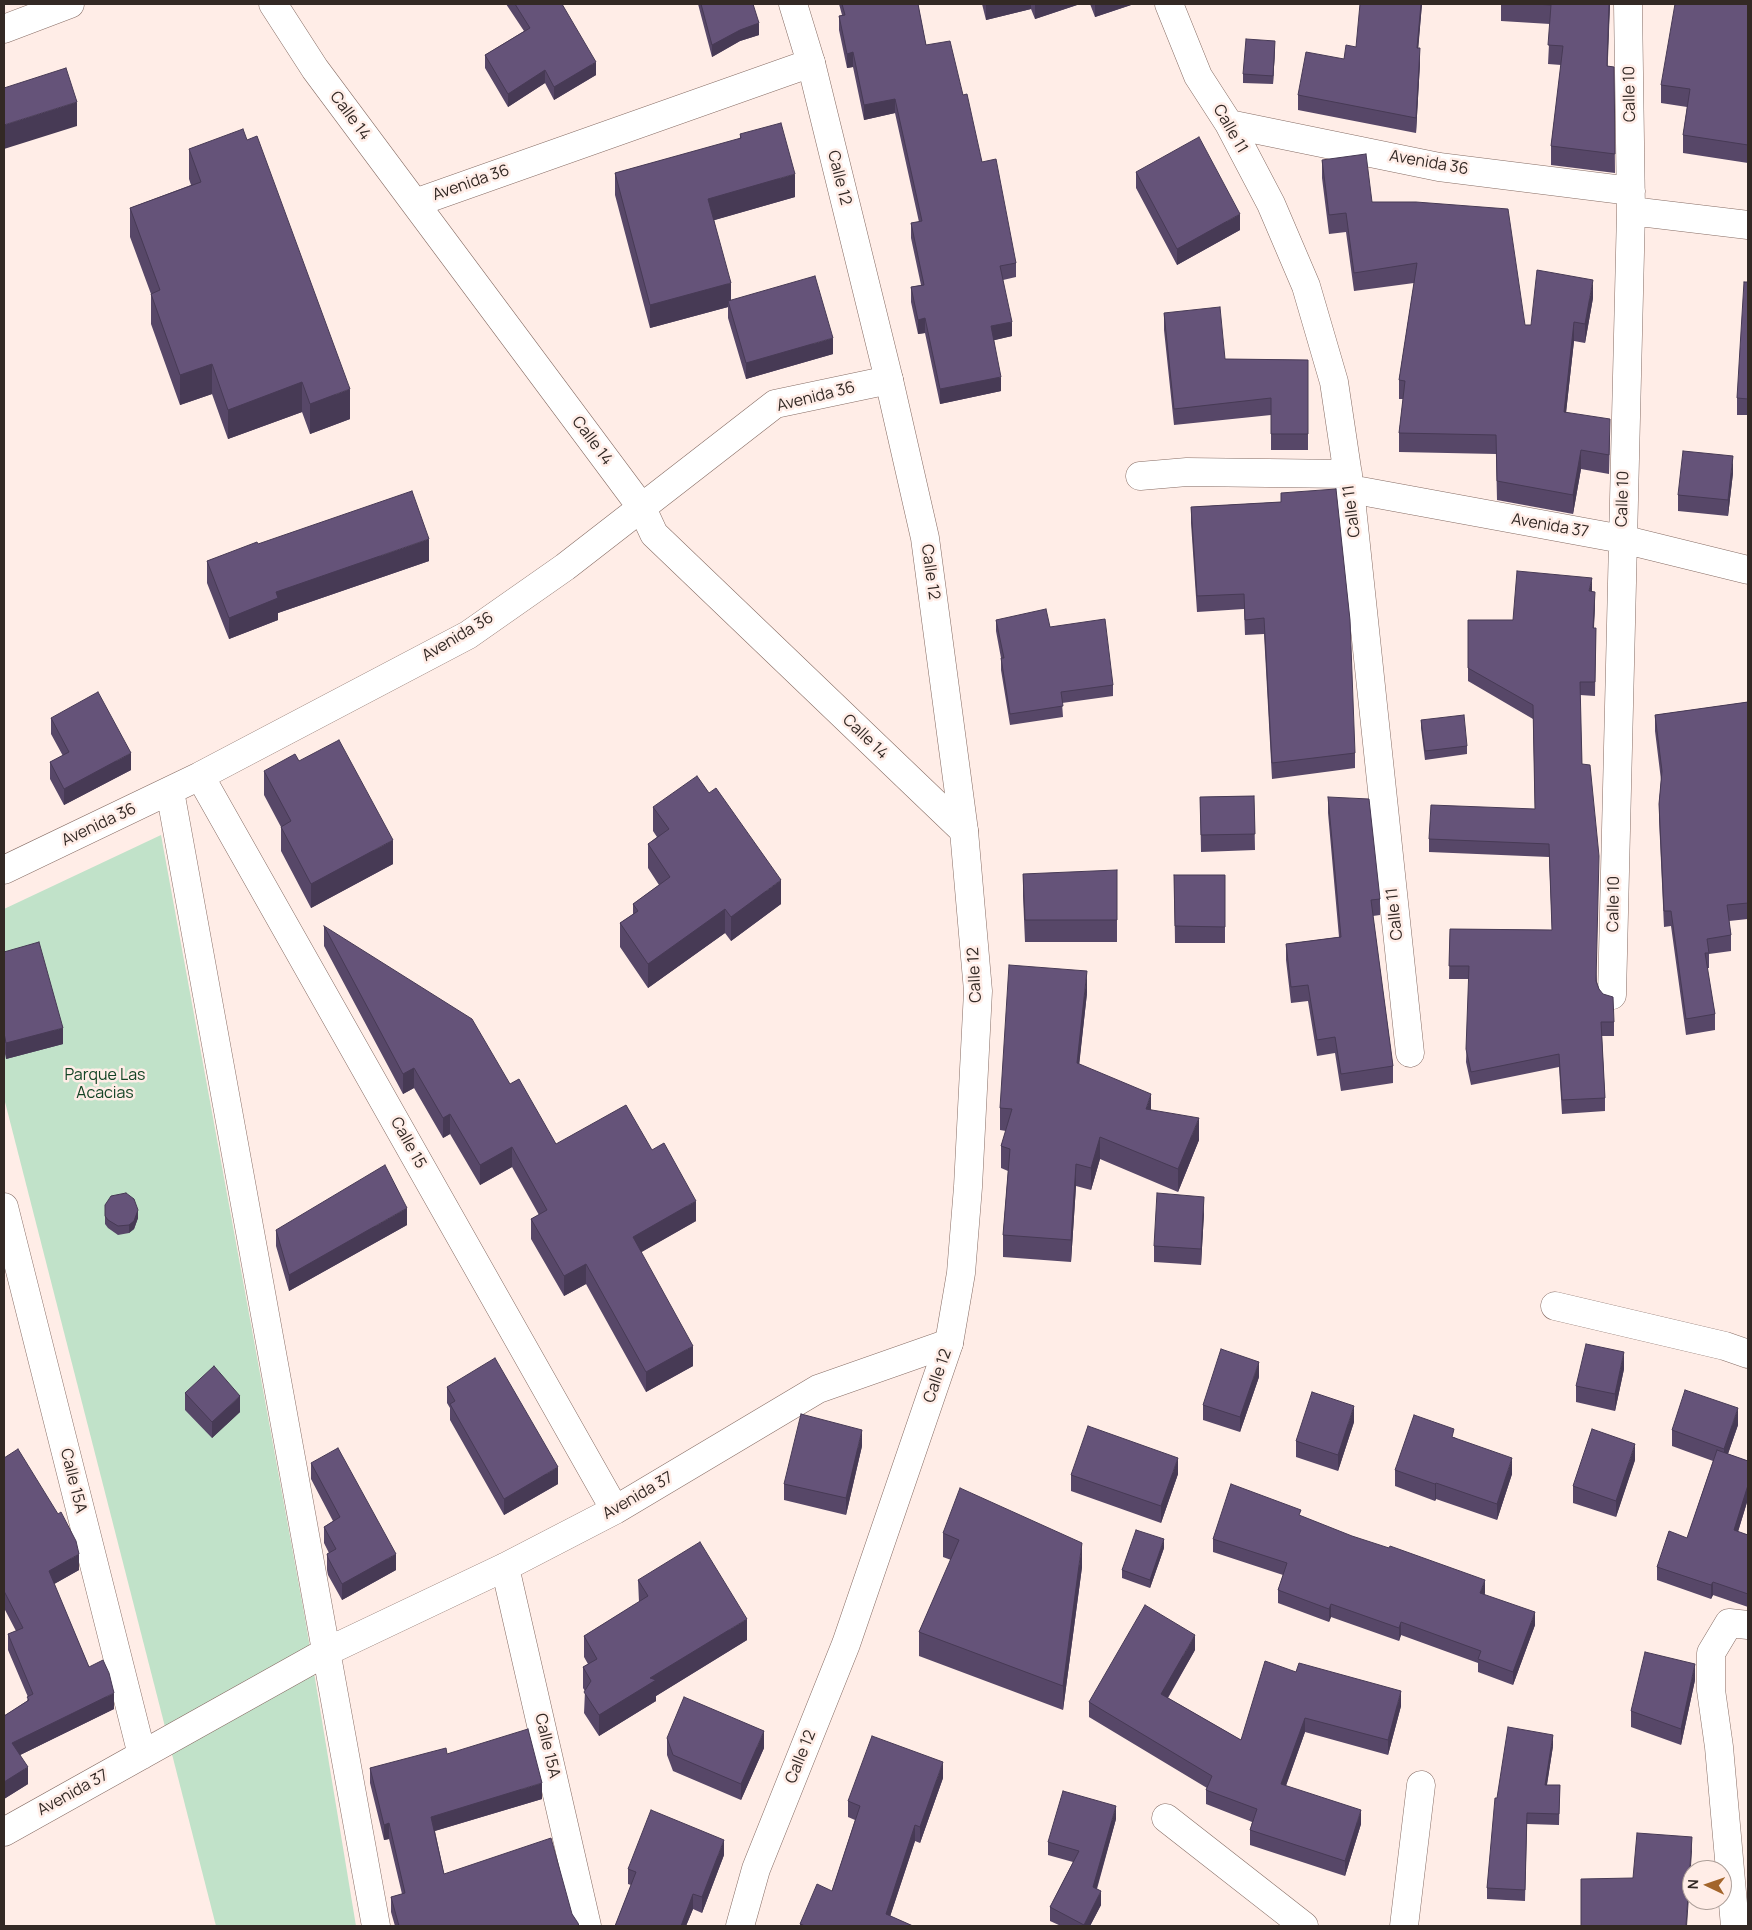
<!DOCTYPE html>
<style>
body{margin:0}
#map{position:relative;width:1752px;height:1930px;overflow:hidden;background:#ffede7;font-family:Manrope,sans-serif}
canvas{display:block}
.frame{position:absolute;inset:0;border:5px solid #332925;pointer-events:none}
.north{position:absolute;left:1682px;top:1860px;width:50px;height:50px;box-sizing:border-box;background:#ffede7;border:1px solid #ad9f99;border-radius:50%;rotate:273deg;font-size:14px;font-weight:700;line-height:20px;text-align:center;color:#332925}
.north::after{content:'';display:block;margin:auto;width:18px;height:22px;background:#a3652b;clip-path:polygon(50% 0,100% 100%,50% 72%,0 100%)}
</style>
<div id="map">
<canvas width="1752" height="1930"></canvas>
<div class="frame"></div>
<div class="north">N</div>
</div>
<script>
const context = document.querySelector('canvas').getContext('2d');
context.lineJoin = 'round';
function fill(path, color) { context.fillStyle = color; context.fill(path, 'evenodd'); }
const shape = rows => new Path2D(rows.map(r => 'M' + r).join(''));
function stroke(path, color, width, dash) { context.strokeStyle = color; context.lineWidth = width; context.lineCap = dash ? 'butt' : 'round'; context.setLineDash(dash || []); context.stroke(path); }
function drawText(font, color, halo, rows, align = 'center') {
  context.font = font + ' Manrope,sans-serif'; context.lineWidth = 5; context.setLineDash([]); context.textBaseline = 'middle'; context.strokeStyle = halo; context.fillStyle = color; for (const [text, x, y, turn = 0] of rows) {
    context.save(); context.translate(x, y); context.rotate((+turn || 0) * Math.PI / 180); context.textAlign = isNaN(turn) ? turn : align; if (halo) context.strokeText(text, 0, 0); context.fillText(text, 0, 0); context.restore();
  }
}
fill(shape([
 [161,835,305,1618,356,1926,216,1926,4,1098,4,909]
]), '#c1e2c9');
const street = shape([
 [273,4,315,69,642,508,654,534,964,831],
 [1169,4,1198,76,1229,124,1271,204,1306,286,1334,382,1350,489,1410,1053],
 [1229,124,1439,167,1631,191],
 [415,203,811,63],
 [1631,211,1748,225],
 [1140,476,1187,472,1348,474],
 [1350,489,1622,539,1748,570],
 [200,776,615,1510],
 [170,791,376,1926],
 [4,870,200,776,468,635,565,567,775,404,889,380],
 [1612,995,1631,211,1628,4],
 [4,1207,142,1755],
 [1555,1306,1725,1346,1748,1354],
 [505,1567,587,1926],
 [1166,1818,1304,1926],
 [4,1832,326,1652,505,1567,615,1510,818,1389,949,1343],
 [1404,1926,1421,1785],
 [1735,1926,1719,1747,1711,1690,1711,1653,1729,1623,1748,1625]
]);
const secondary = shape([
 [4,29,70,4],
 [740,1926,756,1869,846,1644,949,1343,961,1273,968,1187,978,991,964,831,925,538,889,380,811,63,793,4]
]);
stroke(street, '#876d65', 29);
stroke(secondary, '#876d65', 29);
stroke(street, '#fff', 28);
stroke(secondary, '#fff', 28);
fill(shape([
 [506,4,562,4,596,75,554,100,545,83,508,107,485,68,485,55,524,31],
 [698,4,753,4,759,35,740,41,712,57],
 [839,4,918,4,926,45,963,95,982,162,1016,263,1016,277,1003,280,1012,336,994,340,1001,391,940,404,925,333,918,334,911,302,911,287,921,285,911,238,911,223,919,222,895,113,864,120,853,67,847,68,839,30,839,16,842,15],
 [982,4,1080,4,1035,19,1031,9,986,20],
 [1090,4,1134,4,1095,17],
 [1422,4,1418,48,1420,63,1416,133,1298,110,1298,95,1344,59,1356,47],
 [1501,4,1610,4,1607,66,1614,67,1615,173,1551,165,1551,146,1561,65,1548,64,1550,24,1501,21],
 [1748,4,1748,163,1683,153,1683,135,1687,107,1661,103,1661,85],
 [1275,49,1273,84,1243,83,1243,74],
 [740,134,795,197,714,220,731,300,833,354,746,379,728,318,728,307,650,328,615,195,615,173,740,139],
 [189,149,350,419,310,434,302,412,228,439,212,394,180,405,151,324,151,294,130,237,130,208,191,185,189,179],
 [1322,160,1372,202,1525,325,1531,325,1593,298,1585,343,1574,341,1566,412,1610,438,1609,474,1581,469,1573,514,1497,500,1496,454,1399,452,1399,433,1403,399,1399,399,1399,380,1414,283,1354,291,1346,232,1329,234,1322,178],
 [1136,172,1240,230,1177,265,1136,188],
 [1748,282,1748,415,1737,415,1737,398],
 [1164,313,1225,359,1308,360,1308,450,1271,450,1271,415,1174,425,1164,330],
 [1733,473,1728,516,1678,511,1678,495],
 [1281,493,1355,753,1355,768,1272,779,1264,634,1245,635,1244,609,1197,612,1191,523,1191,507,1281,502],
 [258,544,429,561,278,613,278,620,229,639,207,583,207,561],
 [1592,592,1595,605,1594,628,1596,628,1595,696,1580,695,1582,764,1597,982,1599,989,1614,1022,1614,1036,1602,1036,1605,1098,1605,1111,1562,1114,1559,1067,1471,1085,1466,1062,1469,979,1449,979,1450,929,1552,930,1549,857,1429,852,1429,839,1535,809,1533,719,1468,681,1468,620,1513,620],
 [996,620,1050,627,1113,685,1113,696,1062,703,1063,717,1010,725,1001,670,1001,658,996,631],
 [1748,702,1748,919,1729,921,1731,935,1731,951,1709,954,1709,968,1707,968,1715,1014,1715,1030,1686,1035,1671,926,1664,927,1659,819,1659,804,1661,780,1655,731,1655,715],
 [51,718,131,770,64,805,50,779,50,762,63,756,51,734],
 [1421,720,1467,746,1467,754,1425,760,1421,728],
 [264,771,393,864,311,908,281,851,281,827,264,795],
 [1254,796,1255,850,1201,852,1200,797],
 [1328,797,1380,899,1380,915,1373,916,1393,1066,1393,1083,1341,1091,1335,1053,1317,1056,1308,1001,1291,1003,1286,960,1286,944,1339,937,1328,813],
 [653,807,781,904,731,941,725,933,648,988,620,947,620,923,633,914,633,904,659,885,648,868,648,844,657,837,653,831],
 [1023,874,1117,920,1117,942,1025,942,1023,896],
 [1174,875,1225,875,1225,943,1175,943],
 [324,926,510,1084,556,1144,652,1150,696,1221,641,1252,693,1366,646,1392,586,1284,564,1296,531,1239,531,1219,539,1215,512,1167,480,1185,450,1134,443,1138,414,1088,403,1094,324,946],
 [4,952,63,1044,6,1059,4,1049],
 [1087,993,1079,1064,1199,1140,1178,1192,1100,1159,1091,1190,1076,1186,1071,1262,1003,1257,1003,1235,1008,1171,1001,1168,1001,1146,1006,1131,1000,1130,1000,1108],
 [105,1205,138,1218,134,1229,129,1233,118,1235,108,1228,105,1224],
 [1204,1213,1201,1265,1154,1262,1154,1246],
 [407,1225,289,1291,276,1246,276,1230],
 [1624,1369,1615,1411,1576,1402,1576,1386],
 [1259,1377,1240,1432,1203,1420,1203,1405],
 [447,1387,558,1484,504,1515,450,1420,450,1408,447,1403],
 [185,1393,240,1412,212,1438,185,1410],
 [1354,1422,1338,1471,1296,1457,1296,1441],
 [1738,1425,1728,1454,1748,1461,1748,1499,1738,1532,1748,1535,1748,1607,1713,1595,1711,1599,1657,1580,1657,1567,1687,1538,1713,1461,1672,1446,1672,1430],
 [1454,1437,1512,1474,1497,1520,1436,1499,1435,1501,1395,1486,1395,1470],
 [862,1446,846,1515,784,1500,784,1484],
 [4,1458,79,1570,54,1584,89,1667,114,1709,20,1755,28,1784,4,1799,4,1716,27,1701,28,1697,8,1650,8,1634,16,1631,4,1608],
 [1635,1460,1616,1517,1573,1503,1573,1486],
 [311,1463,396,1570,342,1600,328,1575,327,1570,327,1554,329,1553,324,1543,324,1527,333,1521,311,1479],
 [1178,1474,1161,1523,1071,1491,1071,1475],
 [1301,1516,1485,1593,1484,1595,1535,1625,1513,1685,1478,1672,1478,1663,1401,1635,1399,1641,1331,1617,1329,1622,1278,1603,1278,1590,1283,1575,1213,1552,1213,1539],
 [943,1533,1082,1567,1063,1710,919,1656,919,1632,951,1560,943,1557],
 [1164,1548,1150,1588,1122,1578,1122,1570],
 [638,1580,747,1640,656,1696,656,1701,599,1736,584,1713,585,1691,583,1688,583,1667,588,1664,584,1657,584,1636,639,1602],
 [1195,1650,1168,1698,1241,1740,1296,1672,1401,1706,1388,1755,1305,1732,1286,1786,1361,1824,1345,1876,1250,1845,1250,1830,1252,1822,1206,1804,1206,1790,1207,1788,1089,1717,1089,1702],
 [1695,1680,1681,1745,1631,1727,1631,1711],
 [667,1738,764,1748,741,1800,673,1771,667,1755],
 [1553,1746,1547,1785,1560,1785,1559,1825,1527,1824,1525,1901,1487,1899,1487,1888,1497,1798],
 [447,1754,542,1799,435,1831,444,1874,572,1914,579,1926,395,1926,391,1912,391,1897,402,1894,389,1839,384,1840,370,1783,370,1768],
 [943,1778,920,1843,915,1841,890,1916,913,1926,800,1926,800,1924,832,1891,855,1820,848,1817,848,1801],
 [1116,1819,1097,1889,1101,1905,1090,1926,1061,1926,1050,1921,1050,1907,1073,1862,1048,1855,1048,1842],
 [724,1855,702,1913,693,1909,686,1926,615,1926,631,1885,628,1884,628,1869]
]), '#574768');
fill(shape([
 [986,4,1031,4,1031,9,986,20],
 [1035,4,1080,4,1035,19],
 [1095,4,1134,4,1095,17],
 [1421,4,1422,4,1417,63,1417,48],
 [1609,4,1610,4,1607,85,1607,66],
 [759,23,759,35,740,41,712,57,712,45,740,30],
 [1275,41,1275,49,1273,84,1273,76],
 [1420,48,1420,63,1416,133,1416,118],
 [853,52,853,67,847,68,847,54],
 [596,62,596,75,554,100,554,87],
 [545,70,545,83,508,107,508,94],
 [895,99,895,113,864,120,864,105],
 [77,102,77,126,4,149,4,125],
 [795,174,795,197,708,222,708,199],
 [1240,214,1240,230,1177,265,1177,249],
 [1593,280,1593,298,1585,343,1585,324],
 [731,283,731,306,728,301,728,307,650,328,650,305],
 [925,318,925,333,918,334,918,320],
 [1012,322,1012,336,991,341,991,326],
 [1574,322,1574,341,1564,431,1564,412],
 [833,338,833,354,746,379,746,363],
 [212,364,212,394,180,405,180,375],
 [1001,377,1001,391,940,404,940,389],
 [302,382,302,412,228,439,228,410],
 [350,389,350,419,310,434,310,404],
 [1581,450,1581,469,1573,514,1573,495],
 [1733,456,1733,473,1728,516,1728,500],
 [429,539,429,561,278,613,278,620,229,639,229,618,276,592],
 [1592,578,1592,592,1589,591],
 [1595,592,1595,605,1593,641,1593,628],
 [131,753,131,770,64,805,64,789],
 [393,840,393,864,311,908,311,884],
 [781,880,781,904,731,941,731,917],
 [725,909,725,933,648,988,648,964],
 [1087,971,1087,993,1077,1085,1077,1063],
 [63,1028,63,1044,6,1059,6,1043],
 [414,1068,414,1088,403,1094,403,1074],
 [1151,1094,1151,1116,1146,1109],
 [450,1114,450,1134,443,1138,443,1118],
 [1199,1118,1199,1140,1178,1192,1178,1169],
 [1100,1137,1100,1159,1091,1190,1091,1168],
 [512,1147,512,1167,480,1185,480,1165],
 [1076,1164,1076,1186,1071,1262,1071,1240],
 [1204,1197,1204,1213,1201,1265,1201,1249],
 [696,1201,696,1221,633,1257,633,1237],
 [407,1208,407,1225,289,1291,289,1275],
 [138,1210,138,1218,134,1229,129,1233,129,1225],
 [586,1264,586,1284,564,1296,564,1276],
 [693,1346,693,1366,646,1392,646,1372],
 [1624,1352,1624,1369,1615,1411,1615,1394],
 [1259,1362,1259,1377,1240,1432,1240,1417],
 [240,1396,240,1412,212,1438,212,1422],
 [1354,1406,1354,1422,1338,1471,1338,1455],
 [1738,1408,1738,1425,1724,1465,1724,1449],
 [862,1430,862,1446,846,1515,846,1498],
 [1635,1444,1635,1460,1616,1517,1616,1501],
 [1178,1458,1178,1474,1161,1523,1161,1506],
 [1512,1458,1512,1474,1497,1520,1497,1504],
 [558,1467,558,1484,504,1515,504,1499],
 [1436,1483,1436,1499,1435,1501,1435,1484],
 [1748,1485,1748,1499,1734,1544,1734,1530],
 [1164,1539,1164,1548,1150,1588,1150,1580],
 [1082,1543,1082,1567,1063,1710,1063,1686],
 [79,1554,79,1570,49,1587,49,1571],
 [396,1554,396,1570,342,1600,342,1584],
 [1485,1580,1485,1593,1480,1606,1480,1593],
 [1713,1582,1713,1595,1711,1599,1711,1585],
 [1331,1604,1331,1617,1329,1622,1329,1609],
 [1535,1612,1535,1625,1513,1685,1513,1672],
 [747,1619,747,1640,656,1696,656,1701,599,1736,599,1715,650,1678],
 [1401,1622,1401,1635,1399,1641,1399,1628],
 [1195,1635,1195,1650,1161,1709,1161,1694],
 [1695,1664,1695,1680,1681,1745,1681,1729],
 [1401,1691,1401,1706,1388,1755,1388,1740],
 [114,1693,114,1709,12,1759,12,1743],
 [1305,1718,1305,1732,1281,1799,1281,1784],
 [764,1731,764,1748,741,1800,741,1784],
 [1553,1735,1553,1746,1545,1796,1545,1785],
 [943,1762,943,1778,920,1843,920,1827],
 [28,1767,28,1784,4,1799,4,1782],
 [542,1783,542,1799,431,1832,431,1817],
 [1116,1806,1116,1819,1093,1901,1093,1887],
 [1361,1810,1361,1824,1345,1876,1345,1861],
 [389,1823,389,1839,384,1840,384,1825],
 [915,1825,915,1841,887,1926,886,1914],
 [1692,1837,1692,1851,1687,1926,1686,1926],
 [724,1840,724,1855,702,1913,702,1897],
 [1101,1891,1101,1905,1090,1926,1084,1926,1084,1925],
 [693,1894,693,1909,686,1926,681,1926]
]), '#473a55');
const building = shape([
 [515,4,562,4,596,62,554,87,545,70,508,94,485,55,530,28,515,4],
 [701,4,753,4,759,23,740,30,712,45,701,4],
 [842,4,918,4,926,45,950,41,963,95,967,94,982,162,996,159,1016,263,1000,266,1012,322,991,326,1001,377,940,389,925,318,918,320,911,287,924,285,911,223,922,221,895,99,864,105,853,52,847,54,839,16,845,15,842,4],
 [1360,4,1421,4,1417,48,1420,48,1416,118,1298,95,1306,52,1344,59,1346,45,1356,47,1360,4],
 [1535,4,1609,4,1607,66,1614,67,1615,154,1551,146,1563,46,1548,45,1551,5,1535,4],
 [1675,4,1748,4,1748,145,1683,135,1690,89,1661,85,1675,4],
 [1246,39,1275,41,1273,76,1243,74,1246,39],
 [66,68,77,102,4,125,4,88,66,68],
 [781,123,795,174,708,199,731,283,650,305,615,173,741,138,740,134,781,123],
 [243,129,247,140,257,136,350,389,310,404,302,382,228,410,212,364,180,375,151,294,160,290,130,208,201,182,189,149,243,129],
 [1199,137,1240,214,1177,249,1136,172,1199,137],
 [1366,154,1372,202,1416,202,1508,209,1525,325,1531,325,1537,270,1593,280,1585,324,1574,322,1564,412,1610,419,1609,455,1581,450,1573,495,1497,481,1496,435,1399,433,1405,381,1399,380,1417,263,1354,273,1346,213,1329,215,1322,160,1366,154],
 [815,276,833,338,746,363,728,301,815,276],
 [1744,282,1748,282,1748,399,1737,398,1744,282],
 [1220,307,1225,359,1308,360,1308,434,1271,434,1271,398,1174,409,1164,313,1220,307],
 [1683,451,1733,456,1728,500,1678,495,1683,451],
 [1336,489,1350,620,1355,753,1272,763,1264,618,1245,620,1244,594,1197,596,1191,507,1281,502,1281,493,1336,489],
 [412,491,429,539,276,592,278,598,229,618,207,561,257,542,258,544,412,491],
 [1517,571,1592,578,1589,591,1595,592,1593,628,1596,628,1595,682,1580,682,1582,764,1590,765,1599,856,1596,981,1599,989,1603,994,1613,997,1614,1022,1601,1022,1605,1098,1562,1100,1559,1054,1471,1072,1466,1049,1469,966,1449,966,1450,929,1552,930,1549,844,1429,839,1431,805,1535,809,1533,705,1468,668,1468,620,1513,620,1517,571],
 [1046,609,1050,627,1105,619,1113,685,1061,692,1063,706,1010,714,1001,658,1004,658,996,620,1046,609],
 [98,692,131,753,64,789,50,762,69,752,51,718,98,692],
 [1748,702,1748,903,1727,905,1731,935,1707,939,1709,953,1705,953,1715,1014,1686,1019,1671,911,1664,911,1659,804,1662,771,1655,715,1748,702],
 [1464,715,1467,746,1425,751,1421,720,1464,715],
 [339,740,393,840,311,884,281,827,291,821,264,771,295,754,299,761,339,740],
 [697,776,709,793,716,788,781,880,731,917,725,909,648,964,620,923,638,911,633,904,670,877,648,844,669,829,653,807,697,776],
 [1254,796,1255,834,1201,835,1200,797,1254,796],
 [1328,797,1369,799,1380,899,1371,900,1393,1066,1341,1074,1335,1037,1317,1040,1308,985,1291,987,1286,944,1341,937,1328,797],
 [1117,870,1117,920,1025,920,1023,874,1117,870],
 [1174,875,1225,875,1225,927,1175,926,1174,875],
 [324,926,472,1019,510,1084,519,1079,556,1144,626,1105,652,1150,664,1143,696,1201,633,1237,693,1346,646,1372,586,1264,564,1276,531,1219,547,1210,512,1147,480,1165,450,1114,443,1118,414,1068,403,1074,324,926],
 [39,942,63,1028,6,1043,4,1033,4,952,39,942],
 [1009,965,1087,971,1077,1063,1151,1094,1146,1109,1199,1118,1178,1169,1100,1137,1091,1168,1076,1164,1071,1240,1003,1235,1010,1149,1001,1146,1012,1109,1000,1108,1009,965],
 [385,1165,407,1208,289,1275,276,1230,385,1165],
 [126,1193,134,1199,138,1210,134,1221,129,1225,118,1226,108,1220,105,1216,105,1205,111,1196,126,1193],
 [1157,1193,1204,1197,1201,1249,1154,1246,1157,1193],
 [1586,1344,1624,1352,1615,1394,1576,1386,1586,1344],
 [1221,1349,1259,1362,1240,1417,1203,1405,1221,1349],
 [495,1358,558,1467,504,1499,450,1404,455,1401,447,1387,495,1358],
 [214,1366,240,1396,212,1422,185,1393,214,1366],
 [1685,1390,1738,1408,1724,1449,1672,1430,1685,1390],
 [1312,1392,1354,1406,1338,1455,1296,1441,1312,1392],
 [801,1414,862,1430,846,1498,784,1484,801,1414],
 [1414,1415,1454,1429,1452,1437,1512,1458,1497,1504,1436,1483,1435,1484,1395,1470,1414,1415],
 [1088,1426,1178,1458,1161,1506,1071,1475,1088,1426],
 [1592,1429,1635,1444,1616,1501,1573,1486,1592,1429],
 [338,1448,396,1554,342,1584,328,1558,327,1554,336,1549,324,1527,340,1517,311,1463,338,1448],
 [18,1449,58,1514,61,1512,76,1541,79,1554,49,1571,89,1667,103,1660,109,1673,114,1693,12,1743,28,1767,4,1782,4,1716,29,1700,27,1697,33,1694,8,1634,23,1628,4,1591,4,1458,18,1449],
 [1717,1450,1748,1461,1748,1485,1734,1530,1748,1535,1748,1594,1713,1582,1711,1585,1657,1567,1669,1531,1687,1538,1717,1450],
 [1231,1484,1301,1510,1299,1515,1352,1536,1389,1548,1390,1546,1485,1580,1480,1593,1535,1612,1513,1672,1478,1659,1481,1651,1401,1622,1399,1628,1331,1604,1329,1609,1278,1590,1287,1563,1213,1539,1231,1484],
 [960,1488,1082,1543,1063,1686,919,1632,959,1540,943,1533,960,1488],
 [1136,1530,1164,1539,1150,1580,1122,1570,1136,1530],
 [700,1542,747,1619,650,1678,656,1680,599,1715,584,1692,591,1681,583,1667,597,1659,584,1636,648,1596,638,1580,700,1542],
 [1145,1605,1195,1635,1161,1694,1241,1740,1265,1661,1296,1672,1299,1663,1401,1691,1388,1740,1305,1718,1281,1784,1361,1810,1345,1861,1250,1830,1257,1809,1206,1790,1212,1776,1089,1702,1145,1605],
 [1645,1652,1695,1664,1681,1729,1631,1711,1645,1652],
 [684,1697,764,1731,741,1784,673,1755,667,1738,684,1697],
 [1508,1727,1553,1735,1545,1785,1560,1785,1559,1814,1527,1813,1525,1890,1487,1888,1495,1798,1497,1798,1508,1727],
 [528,1729,542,1783,431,1817,444,1874,551,1838,572,1914,578,1923,579,1926,399,1926,391,1897,405,1893,389,1823,384,1825,370,1768,446,1748,447,1754,528,1729],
 [872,1736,943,1762,920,1827,915,1825,886,1914,913,1926,805,1926,800,1924,817,1884,832,1891,860,1806,848,1801,872,1736],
 [1063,1791,1116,1806,1093,1887,1101,1891,1084,1925,1050,1907,1079,1851,1048,1842,1063,1791],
 [651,1810,724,1840,702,1897,693,1894,681,1926,615,1926,636,1872,628,1869,651,1810],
 [1637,1833,1692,1837,1686,1926,1581,1926,1581,1879,1633,1878,1637,1833]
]);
fill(building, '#655379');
stroke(building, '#473a55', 1);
drawText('16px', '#332925', '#ffede7', [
 ["Calle 10",1630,94,-91],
 ["Calle 14",350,116,53],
 ["Calle 11",1230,129,60],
 ["Avenida 36",1429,163,10],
 ["Calle 12",839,178,76],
 ["Avenida 36",471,183,-19],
 ["Avenida 36",816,397,-14],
 ["Calle 14",592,441,53],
 ["Calle 10",1623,499,-88],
 ["Calle 11",1352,511,-97],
 ["Avenida 37",1550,526,10],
 ["Calle 12",930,572,82],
 ["Avenida 36",458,637,-31],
 ["Calle 14",865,737,44],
 ["Avenida 36",99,825,-25],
 ["Calle 10",1614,904,-89],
 ["Calle 11",1395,914,-96],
 ["Calle 12",975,975,-93],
 ["Calle 15",408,1143,61],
 ["Calle 12",938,1376,-71],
 ["Calle 15A",73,1481,76],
 ["Avenida 37",638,1496,-30],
 ["Calle 15A",547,1746,77],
 ["Calle 12",801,1757,-68],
 ["Avenida 37",73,1793,-29]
]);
drawText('16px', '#134425', '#ffede7', [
 ["Parque Las",105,1076],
 ["Acacias",105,1094]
]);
</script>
